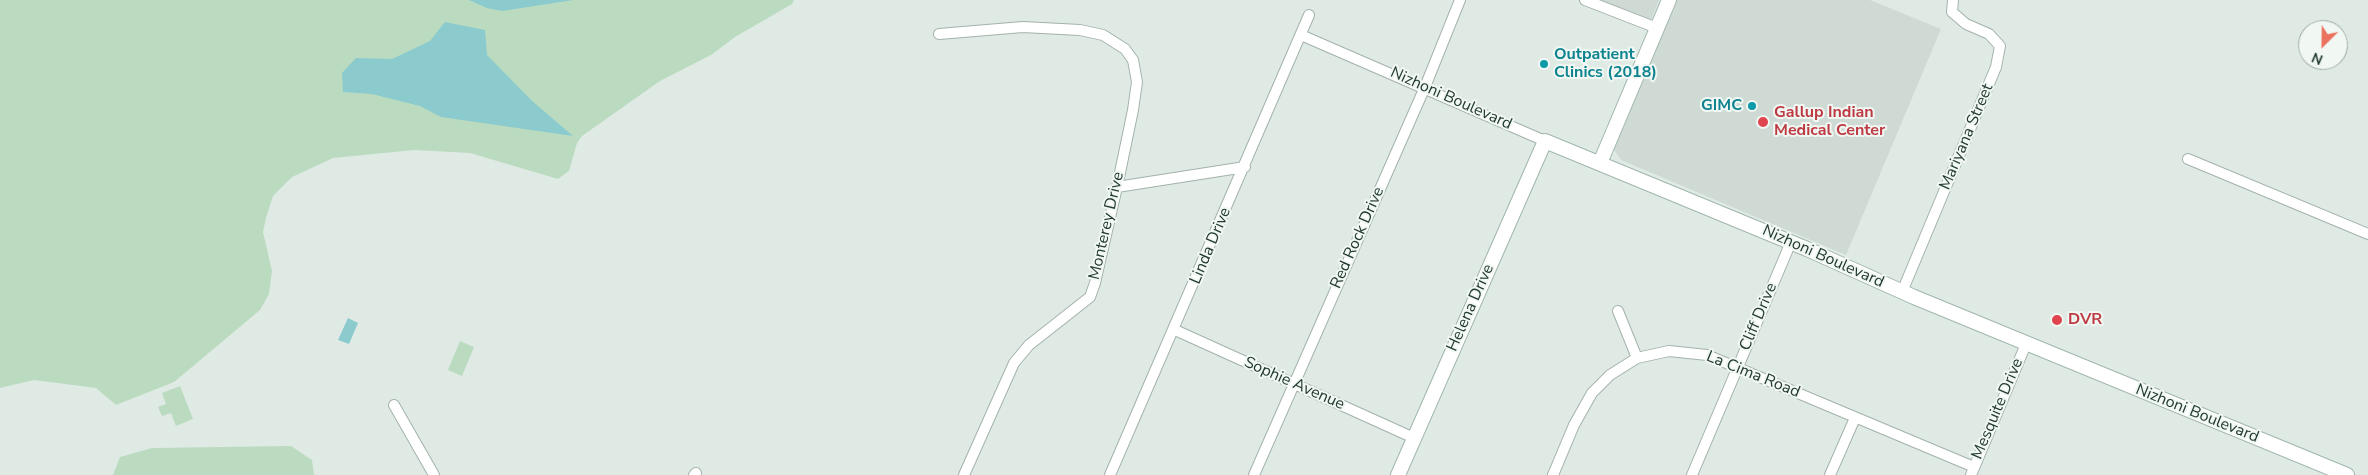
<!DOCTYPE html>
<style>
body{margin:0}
#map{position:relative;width:2368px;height:475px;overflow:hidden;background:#e0eae5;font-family:"Nunito Sans",sans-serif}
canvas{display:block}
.north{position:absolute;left:2298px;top:20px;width:50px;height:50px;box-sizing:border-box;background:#f1f7f3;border:1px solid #9eaba5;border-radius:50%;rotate:203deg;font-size:14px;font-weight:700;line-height:20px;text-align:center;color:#223a31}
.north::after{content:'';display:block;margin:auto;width:18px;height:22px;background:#eb725e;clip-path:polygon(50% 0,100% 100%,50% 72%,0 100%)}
</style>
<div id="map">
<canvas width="2368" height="475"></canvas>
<div class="north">N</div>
</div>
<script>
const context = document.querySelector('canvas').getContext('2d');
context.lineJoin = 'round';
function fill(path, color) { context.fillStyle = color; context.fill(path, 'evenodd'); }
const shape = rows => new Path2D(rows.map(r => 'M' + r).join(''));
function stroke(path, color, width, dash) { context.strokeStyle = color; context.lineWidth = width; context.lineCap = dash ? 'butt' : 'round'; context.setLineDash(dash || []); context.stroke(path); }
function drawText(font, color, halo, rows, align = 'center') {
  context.font = font + ' "Nunito Sans",sans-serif'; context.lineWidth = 4; context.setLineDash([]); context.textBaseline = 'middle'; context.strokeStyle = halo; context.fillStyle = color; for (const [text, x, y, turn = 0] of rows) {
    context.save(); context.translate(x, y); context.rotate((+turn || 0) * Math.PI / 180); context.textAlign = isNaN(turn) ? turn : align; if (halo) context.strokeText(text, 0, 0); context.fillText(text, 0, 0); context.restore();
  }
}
fill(shape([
 [1601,0,1659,0,1651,20],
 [1677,0,1870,0,1941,29,1846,255,1621,160,1613,148]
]), '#cfdad4');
fill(shape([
 [0,0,794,0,792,4,735,37,711,55,660,81,582,136,577,143,569,171,558,179,470,153,414,150,333,158,292,177,273,196,266,218,263,232,272,271,269,294,260,310,174,382,116,405,96,388,34,380,0,388],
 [460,341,474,347,462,376,448,370],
 [180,386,193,419,176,426,171,413,162,416,158,407,166,404,162,393],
 [291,446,312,460,314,475,113,475,120,457,152,448]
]), '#badbc0');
fill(shape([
 [469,0,573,0,502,11,487,8],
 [445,22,485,30,487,55,531,100,573,136,441,117,420,106,372,94,343,92,342,73,356,58,392,59,430,41],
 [348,318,358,323,349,344,338,340]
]), '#8bcacd');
const minor = shape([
 [1585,0,1657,28],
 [939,34,1023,27,1080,30,1103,35,1125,49,1133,60,1137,82,1133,110,1117,187,1095,283,1090,297,1029,345,1014,363,964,475],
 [1301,35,1545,141],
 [2188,159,2368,234],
 [1117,187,1245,167],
 [1902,292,1996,67,2000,46,1989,34,1966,24,1952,12,1953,0],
 [1618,311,1637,358],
 [1175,330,1414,438],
 [394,405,434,475],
 [694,475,696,473],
 [1110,475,1309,15],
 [1254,475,1425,87,1460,0],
 [1553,475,1574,425,1592,393,1610,375,1637,358,1669,351,1707,355,1974,467],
 [1692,475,1791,242],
 [1830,475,1855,418],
 [1971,475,2026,344]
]);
const secondary = shape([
 [1600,163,1669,0],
 [1398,475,1545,141,1807,249,1914,297,2347,475]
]);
stroke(minor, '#a3b2ab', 12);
stroke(secondary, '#a0b6ac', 16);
stroke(minor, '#fff', 10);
stroke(secondary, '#fff', 14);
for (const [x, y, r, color] of [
 [1544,64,5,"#0f9aa8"],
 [1752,106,5,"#0f9aa8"],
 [1763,122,6,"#e0444e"],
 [2057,320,6,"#e0444e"]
]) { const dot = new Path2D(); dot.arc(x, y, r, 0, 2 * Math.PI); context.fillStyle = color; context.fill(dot); stroke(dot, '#f1f7f3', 2); }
drawText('bold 16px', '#0d838f', '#f1f7f3', [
 ["Outpatient",1554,55],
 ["Clinics (2018)",1554,73],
 ["GIMC",1742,106,"right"]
], 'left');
drawText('16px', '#223a31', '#f1f7f3', [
 ["Nizhoni Boulevard",1451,99,24],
 ["Mariyana Street",1967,137,-67],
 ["Monterey Drive",1107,226,-77],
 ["Red Rock Drive",1358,238,-66],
 ["Linda Drive",1211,246,-67],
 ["Nizhoni Boulevard",1823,257,24],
 ["Helena Drive",1471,308,-66],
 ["Cliff Drive",1759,317,-67],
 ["La Cima Road",1753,375,22],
 ["Sophie Avenue",1294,384,24],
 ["Mesquite Drive",1998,409,-67],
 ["Nizhoni Boulevard",2197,414,22]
]);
drawText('bold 16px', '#be3a42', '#f1f7f3', [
 ["Gallup Indian",1774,113],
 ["Medical Center",1774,131],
 ["DVR",2068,320]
], 'left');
</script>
